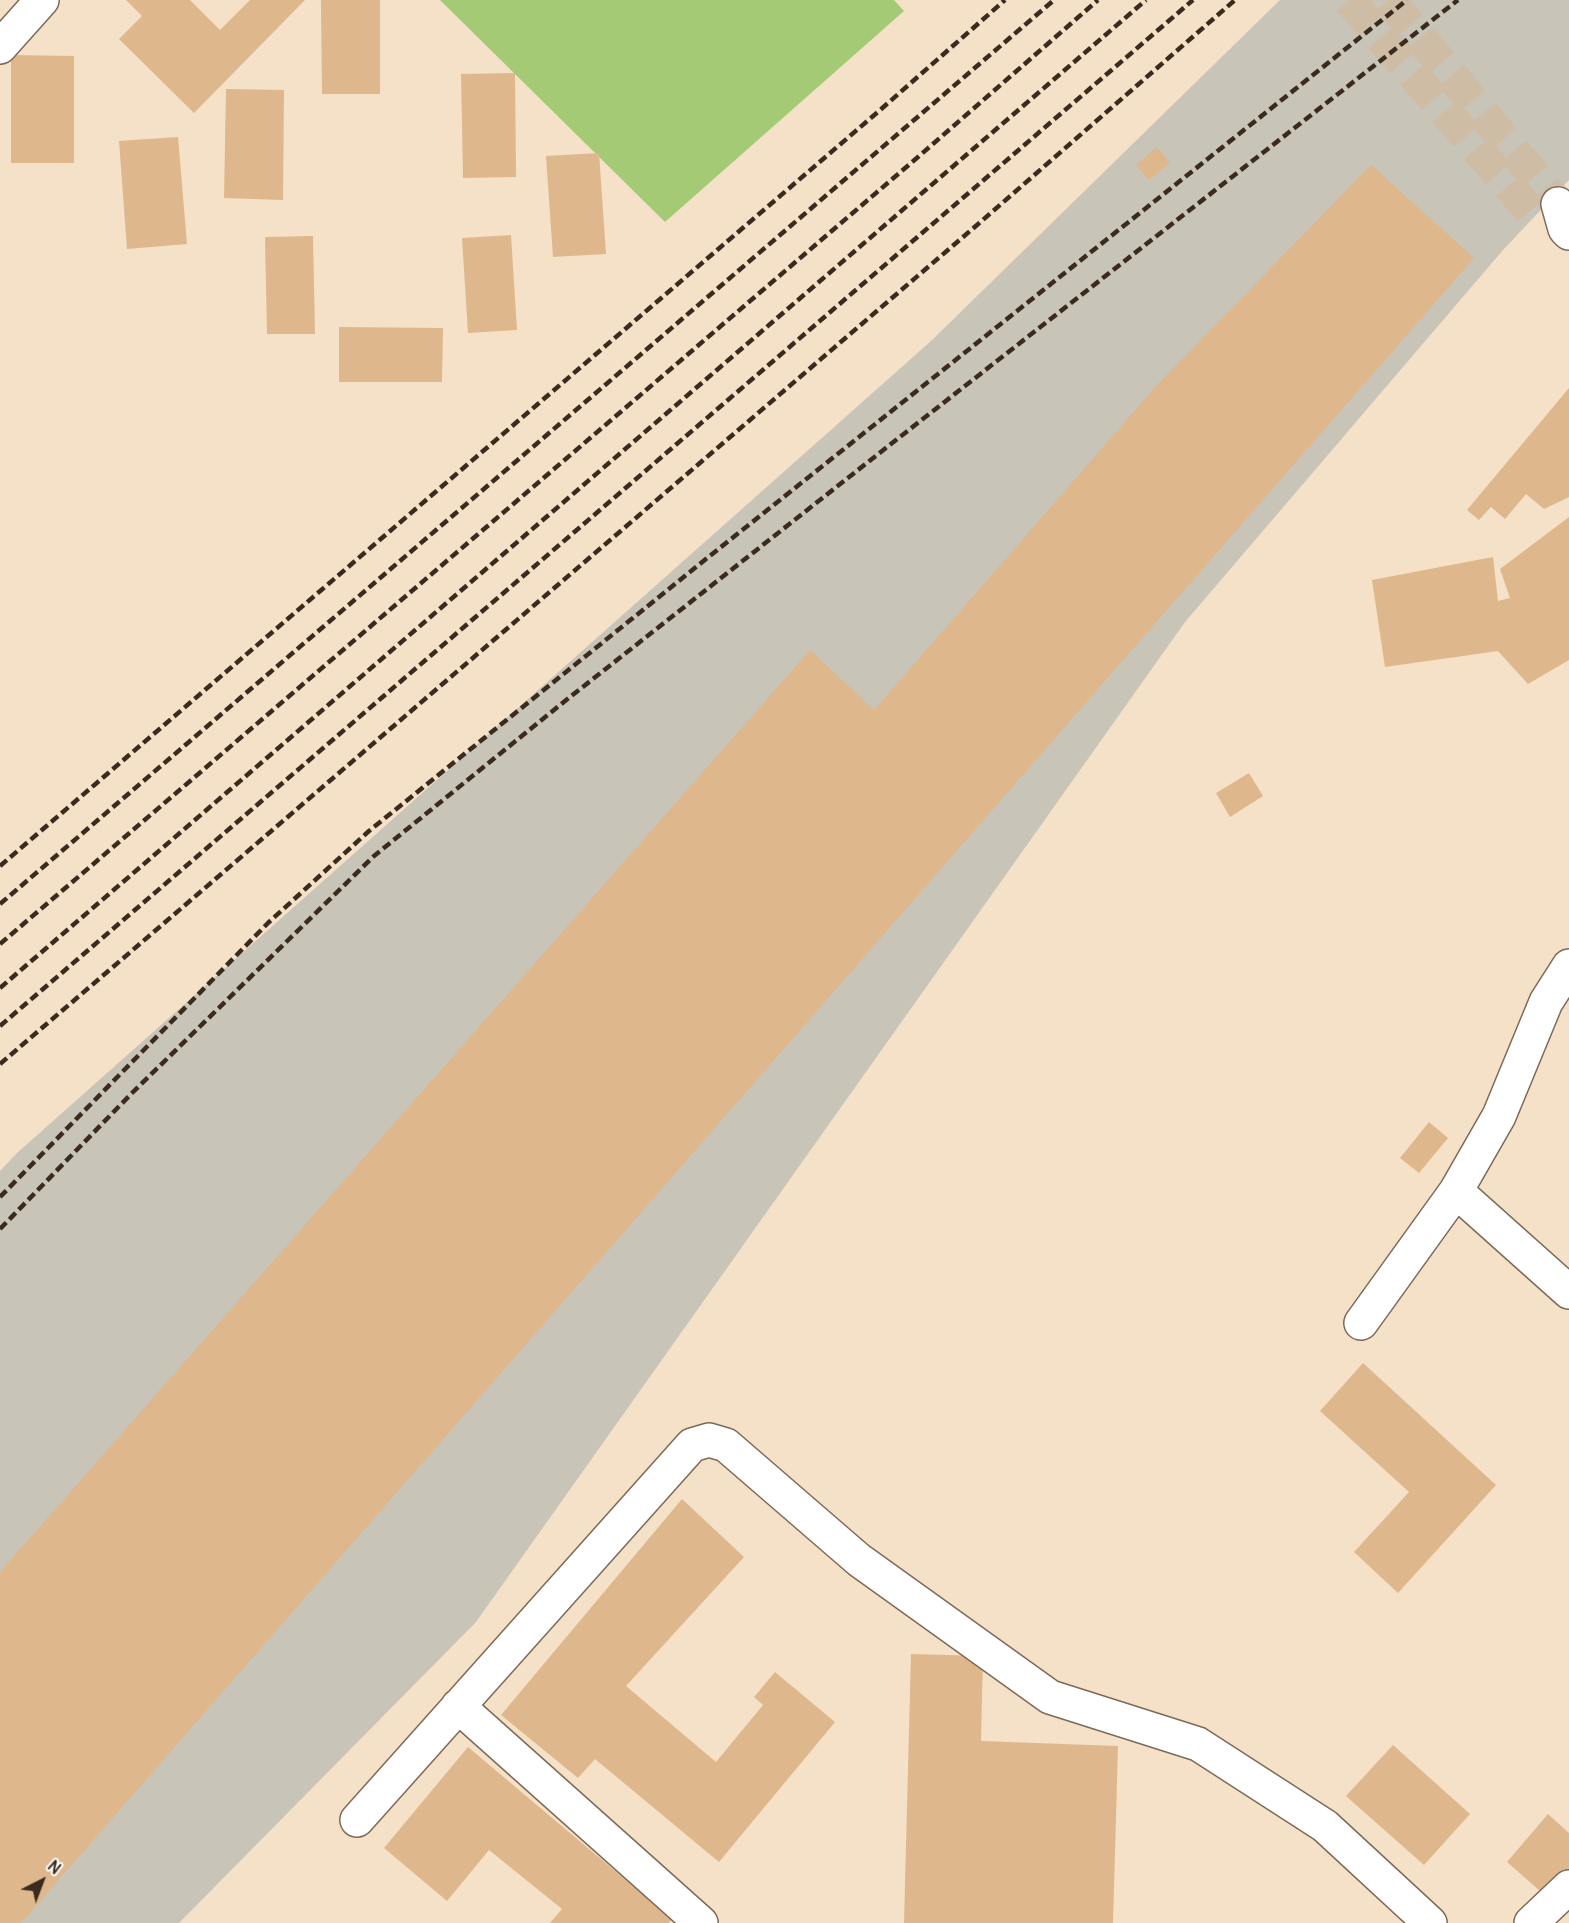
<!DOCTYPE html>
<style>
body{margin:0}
#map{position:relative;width:1569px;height:1923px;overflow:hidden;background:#f4e1c7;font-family:Pangolin,sans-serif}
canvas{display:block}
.north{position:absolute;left:12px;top:1851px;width:60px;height:60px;-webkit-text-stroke:4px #fdfcf7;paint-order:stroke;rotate:42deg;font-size:16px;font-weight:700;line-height:24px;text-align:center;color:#3b2a1e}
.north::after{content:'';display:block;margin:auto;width:21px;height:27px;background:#3b2a1e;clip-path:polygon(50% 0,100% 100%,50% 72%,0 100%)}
</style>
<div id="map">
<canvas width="1569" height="1923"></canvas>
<div class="north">N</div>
</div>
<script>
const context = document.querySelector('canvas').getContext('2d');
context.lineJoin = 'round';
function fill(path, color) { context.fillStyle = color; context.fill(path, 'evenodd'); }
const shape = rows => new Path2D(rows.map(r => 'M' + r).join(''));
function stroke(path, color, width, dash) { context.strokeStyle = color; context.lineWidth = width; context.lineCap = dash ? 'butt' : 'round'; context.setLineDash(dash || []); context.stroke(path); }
fill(shape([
 [1280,0,1569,0,1569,180,1503,250,1185,622,476,1622,179,1923,0,1923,0,1171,17,1153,931,341]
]), '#c8c4b8');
fill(shape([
 [440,0,894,0,904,11,665,222]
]), '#a5ca75');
fill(shape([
 [126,0,190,0,220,30,250,0,305,0,194,113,119,39,142,16],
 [321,0,380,0,380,94,322,94],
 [11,55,74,56,74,163,11,163],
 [515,73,516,177,463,178,461,74],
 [226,89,284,90,283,200,224,198],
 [178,137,187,244,127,249,119,141],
 [1157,147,1170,163,1149,180,1136,165],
 [599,153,606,254,553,257,546,156],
 [1371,165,1474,258,21,1923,0,1923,0,1572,810,650,874,710,1157,385],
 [511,235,517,330,468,333,462,238],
 [313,236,315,334,267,334,265,237],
 [339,327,443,328,442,382,339,382],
 [1569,388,1569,497,1544,509,1526,494,1505,519,1491,507,1479,520,1467,510],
 [1569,517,1569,660,1528,684,1498,651,1385,667,1372,580,1493,557,1498,601,1510,598,1500,569],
 [1249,773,1263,796,1230,817,1216,793],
 [1429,1122,1448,1138,1419,1173,1400,1158],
 [1363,1363,1496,1485,1398,1593,1354,1552,1409,1492,1320,1411],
 [682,1499,744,1557,626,1686,716,1762,763,1705,754,1697,775,1672,835,1722,719,1862,595,1759,578,1778,501,1715],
 [911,1654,983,1656,981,1741,1118,1746,1113,1923,904,1923],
 [1393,1745,1470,1814,1424,1865,1346,1796],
 [468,1747,672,1919,669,1923,550,1923,562,1909,489,1850,447,1901,384,1848],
 [1548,1814,1569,1833,1569,1872,1547,1897,1507,1862]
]), '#dfb78d');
stroke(shape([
 [1349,0,1540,222],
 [1389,0,1558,204]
]), '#cfbca5', 33, [33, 16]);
const minor = shape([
 [0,47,42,0],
 [1558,204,1565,229,1569,233],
 [1456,1191,1569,1292],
 [1361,1323,1456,1191,1499,1116,1546,1002,1569,966],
 [458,1706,701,1923],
 [357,1820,692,1445,709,1440,726,1445,859,1560,1050,1697,1198,1744,1325,1826,1430,1923],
 [1531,1923,1569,1887]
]);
stroke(minor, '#7c6a59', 36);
stroke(minor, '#fff', 33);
stroke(shape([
 [0,866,879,111,1005,0],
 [0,904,1054,0],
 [0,944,918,157,1098,0],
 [0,988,1146,0],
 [0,1026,1193,0],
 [0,1064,977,225,1235,0],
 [0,1197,268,923,369,831,711,555,1407,0],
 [0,1229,132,1093,374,856,565,701,896,440,1458,0]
]), '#3b2a1e', 4.5, [9, 4.5]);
</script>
